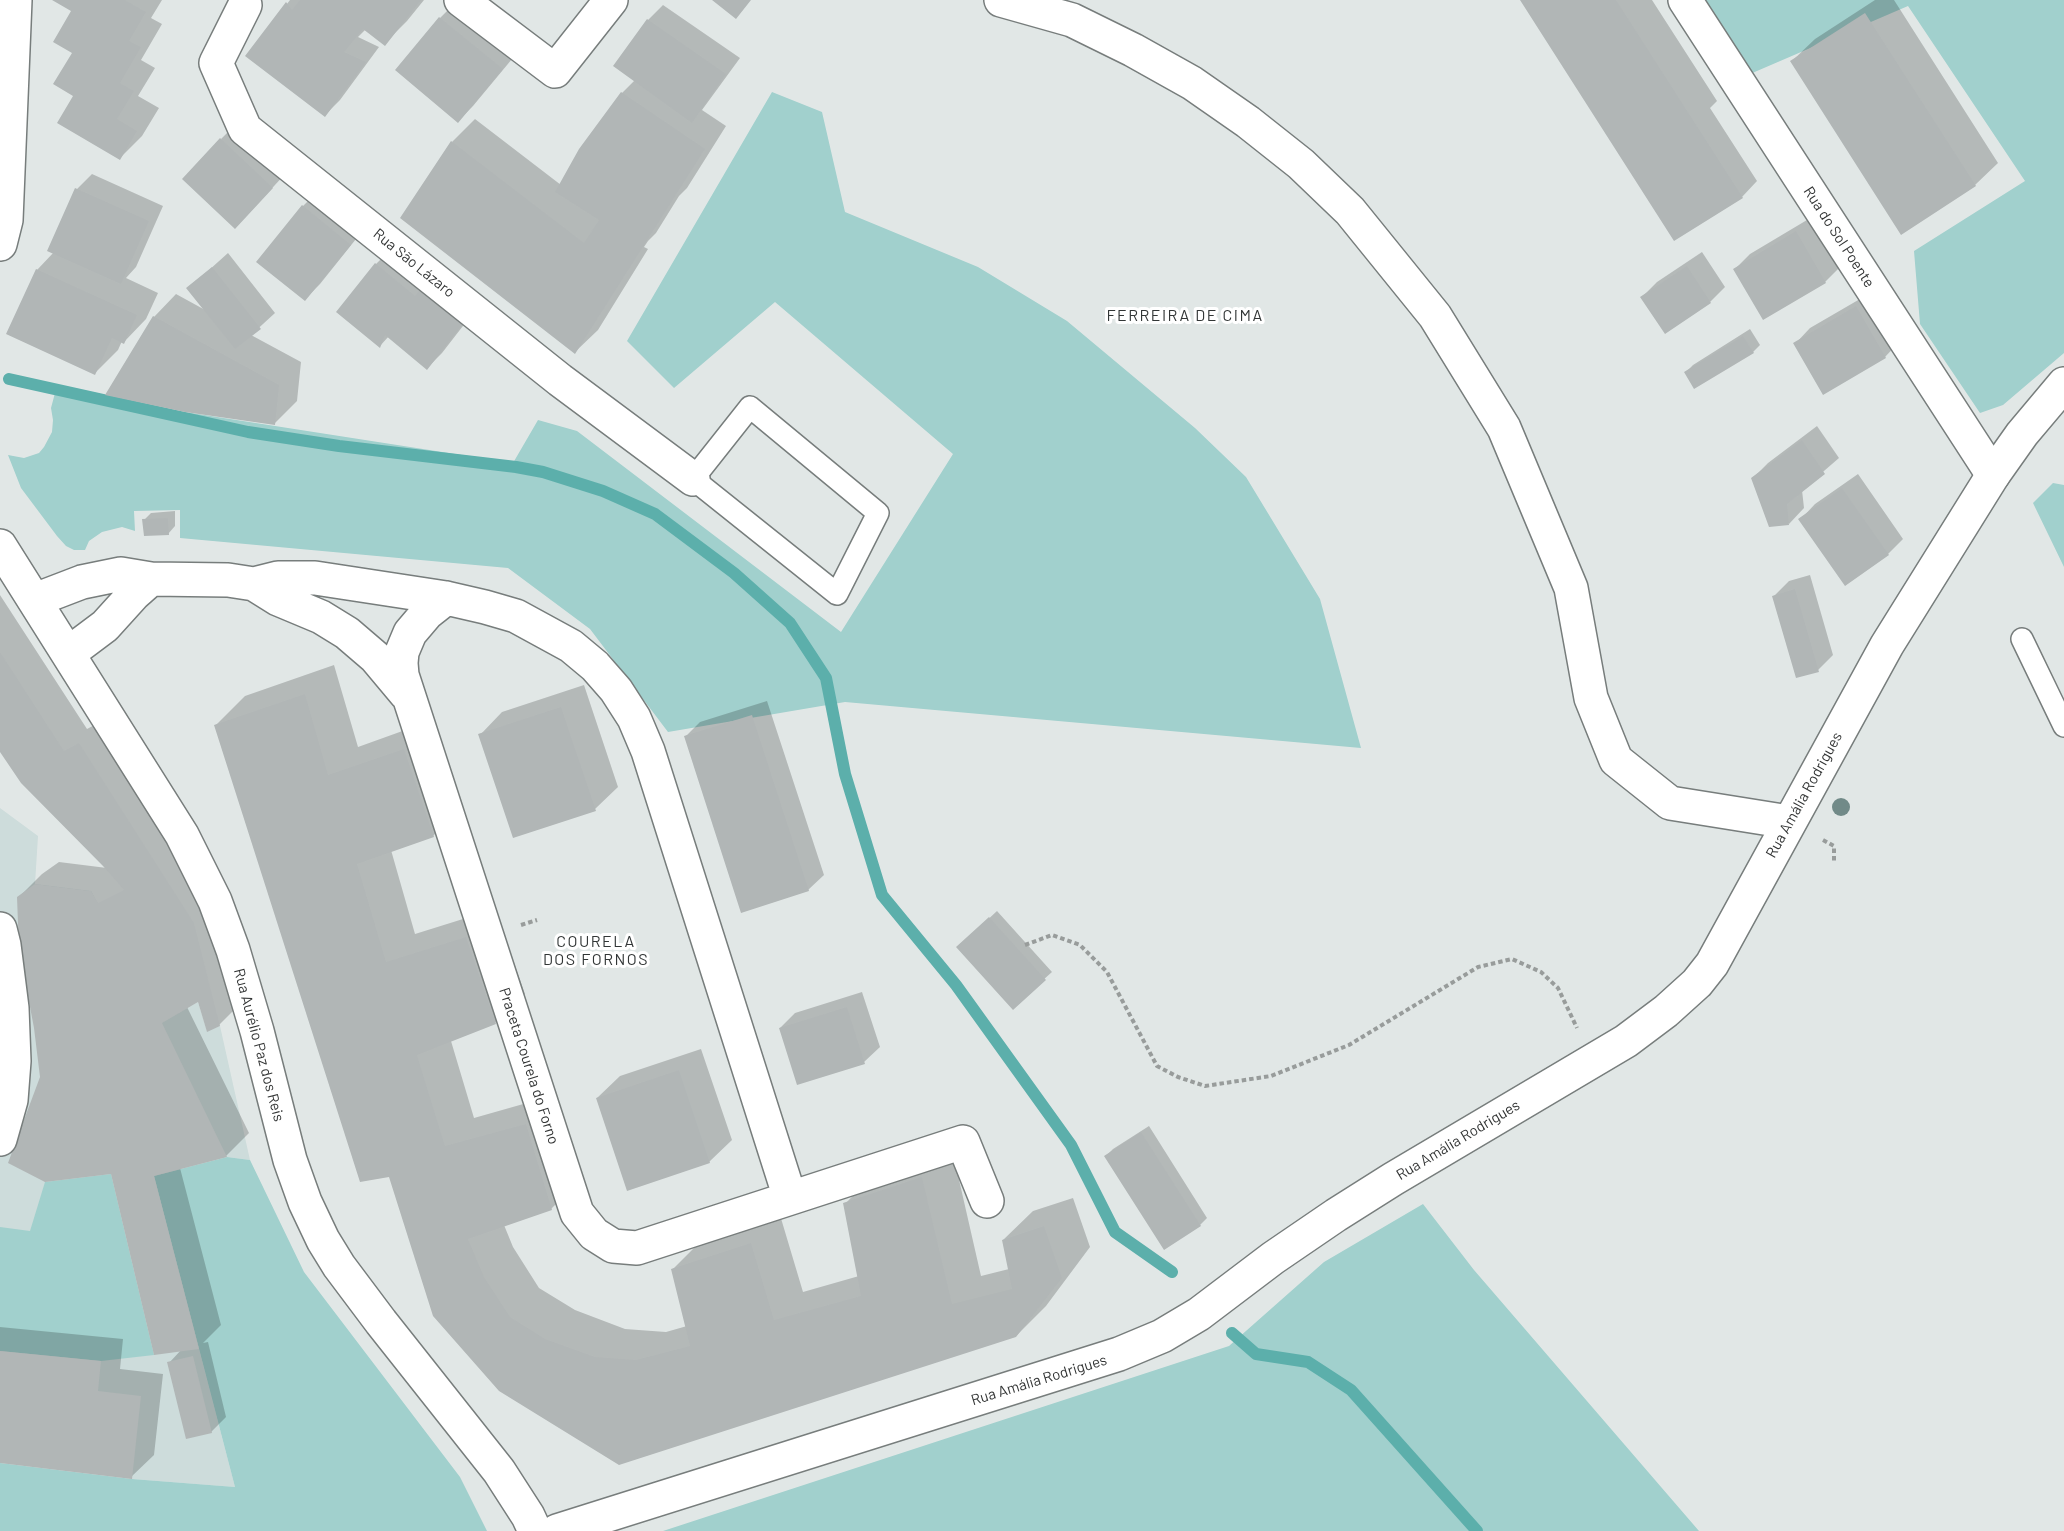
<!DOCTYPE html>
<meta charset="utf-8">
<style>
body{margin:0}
canvas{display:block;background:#e1e7e6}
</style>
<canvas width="2064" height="1531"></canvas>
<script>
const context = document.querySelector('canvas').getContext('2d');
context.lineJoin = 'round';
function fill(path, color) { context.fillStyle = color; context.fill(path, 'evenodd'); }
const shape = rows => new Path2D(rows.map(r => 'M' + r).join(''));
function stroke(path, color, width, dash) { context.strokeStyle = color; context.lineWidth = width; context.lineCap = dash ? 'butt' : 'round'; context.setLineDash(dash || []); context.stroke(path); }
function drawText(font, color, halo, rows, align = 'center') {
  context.font = font + ' Barlow,sans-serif'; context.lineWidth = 6; context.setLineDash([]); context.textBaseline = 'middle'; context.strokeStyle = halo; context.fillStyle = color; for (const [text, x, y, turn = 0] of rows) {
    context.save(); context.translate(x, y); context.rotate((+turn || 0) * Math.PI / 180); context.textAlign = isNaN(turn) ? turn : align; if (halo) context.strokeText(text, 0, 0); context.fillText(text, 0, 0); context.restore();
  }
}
fill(shape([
 [0,808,38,836,35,884,91,891,162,1022,198,1002,207,1031,220,1026,250,1160,227,1157,154,1177,235,1487,132,1479,0,1463]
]), '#cddcdb');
fill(shape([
 [1702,0,2064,0,2064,353,2003,405,1980,413,1920,324,1914,251,2025,181,1908,6,1750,74],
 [772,92,822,112,845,212,978,267,1067,321,1195,428,1246,477,1320,599,1361,748,845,702,668,732,590,629,508,568,180,538,180,510,134,511,135,531,122,527,102,532,89,541,85,550,74,550,66,546,57,536,21,488,8,455,24,458,39,453,44,447,52,432,53,420,51,408,55,393,11,385,12,375,185,412,513,463,538,420,577,431,841,632,953,454,775,302,674,388,627,341],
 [2053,483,2064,485,2064,567,2033,503],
 [227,1157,250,1160,304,1272,460,1477,487,1531,0,1531,0,1463,132,1479,235,1487,154,1176],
 [111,1174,154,1355,101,1361,0,1351,0,1227,30,1231,45,1182],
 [1423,1204,1474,1270,1699,1531,663,1531,1229,1346,1324,1262]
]), '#a1d0cd');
fill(shape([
 [55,0,162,0,151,18,162,24,141,60,155,68,138,96,159,108,142,136,120,158,76,95,73,11],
 [290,0,424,0,407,21,384,44,366,29,358,37,379,47,340,100,325,115,247,56],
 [1521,0,1652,0,1717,101,1710,108,1757,181,1742,197],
 [1875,0,1894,0,1998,163,1975,185,1792,61,1815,39],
 [455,3,517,53,473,106,458,121,440,18],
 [663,5,740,58,702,110,726,126,687,188,679,196,656,233,648,241,644,247,648,249,598,330,575,352,452,142,475,119,561,185,581,150,622,93,635,80,648,20],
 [236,124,287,172,250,212,221,139],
 [92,174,163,206,136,267,126,278,158,293,146,319,124,342,122,341,118,350,95,373,37,270,54,252,77,189],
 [318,191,364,229,320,284,305,299,303,206],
 [1812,217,1840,267,1825,282,1735,269,1750,254],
 [391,249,480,304,442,353,427,368,389,336,380,346,376,264],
 [1702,252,1725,287,1710,302,1642,297,1657,282],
 [228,253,275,313,251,335,301,362,297,401,274,424,154,317,176,294,207,311,189,288],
 [1872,292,1900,341,1885,357,1824,393,1795,344,1810,328],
 [1750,329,1760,345,1753,352,1686,372,1693,365],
 [1817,426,1839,458,1802,490,1804,508,1789,524,1753,478,1768,463],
 [1858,474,1903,539,1888,554,1845,584,1800,520,1815,504],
 [175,511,175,526,168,534,144,520,151,513],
 [1810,575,1833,655,1818,670,1774,596,1789,581],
 [0,595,87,729,102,721,216,900,242,1002,219,1025,199,1000,187,1007,249,1133,226,1156,180,1168,221,1325,203,1343,208,1342,226,1417,211,1432,169,1363,182,1349,112,1172,41,1077,19,897,42,874,59,862,107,868,0,750],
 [334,665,358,747,433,720,463,806,433,836,391,850,415,934,495,909,525,994,495,1023,451,1041,474,1118,555,1095,580,1180,551,1209,504,1225,513,1247,539,1288,575,1310,625,1329,666,1332,687,1326,673,1269,702,1240,780,1215,803,1292,859,1276,845,1204,874,1174,952,1149,981,1276,1009,1269,1003,1240,1033,1211,1073,1198,1090,1247,1046,1306,1016,1336,619,1464,390,1175,216,725,245,696],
 [584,685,618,787,595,809,480,735,502,712],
 [767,701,824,875,808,890,685,737,700,722],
 [997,911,1052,972,1013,1007,966,940],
 [862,992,880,1047,864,1062,780,1028,795,1013],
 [701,1049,732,1140,709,1162,597,1098,620,1076],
 [1149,1126,1207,1218,1200,1225,1106,1156,1113,1149],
 [0,1327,123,1339,120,1369,163,1374,154,1455,131,1477,0,1461]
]), '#0003');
stroke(shape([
 [9,379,248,432,339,446,516,467,543,472,603,491,655,514,734,573,790,623,826,678,845,774,882,895,956,985,1071,1145,1115,1232,1172,1272],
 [1232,1333,1256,1354,1308,1362,1351,1390,1477,1531]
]), '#5cafab', 12);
fill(shape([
 [52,0,125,0,146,12,129,41,141,47,120,83,134,91,117,119,137,131,120,160,57,123,73,96,53,84,72,53,53,42,71,11],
 [300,0,421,0,385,46,363,29,344,52,366,62,325,117,245,56,286,2,292,10],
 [712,0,751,0,736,19],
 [1520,0,1616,0,1743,198,1674,241],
 [1865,13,1976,186,1901,235,1790,61],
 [439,17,503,69,458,123,395,70],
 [647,19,726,74,692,123,613,66],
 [621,92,705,149,575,354,400,218,451,141,584,243,599,220,555,192,579,149],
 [220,138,273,188,235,229,182,179],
 [75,188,149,221,121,284,47,251],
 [302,205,351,245,305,301,256,262],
 [1796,231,1826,283,1763,320,1733,269],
 [375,263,415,296,423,286,466,320,427,370,385,335,380,348,336,312],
 [1687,266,1711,303,1665,334,1640,297],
 [212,267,261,329,235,349,186,288],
 [36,269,137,315,124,344,112,338,95,375,6,334],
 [1856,306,1886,358,1823,395,1793,343],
 [153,316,279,385,275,425,185,412,105,395],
 [1743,336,1754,353,1694,389,1684,372],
 [1802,440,1825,474,1787,504,1789,525,1769,527,1751,478],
 [1842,488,1889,555,1845,586,1798,519],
 [168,518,169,535,144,536,142,519],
 [1795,589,1819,672,1796,678,1772,596],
 [0,652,64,751,79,743,194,923,220,1026,207,1032,198,1002,162,1023,227,1157,154,1176,199,1349,154,1355,111,1174,45,1182,8,1163,40,1077,34,1028,19,949,17,897,35,884,91,891,98,903,124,890,103,866,21,783,0,752],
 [305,694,328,775,404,749,434,837,357,864,386,962,466,937,496,1024,417,1055,445,1146,526,1124,552,1210,468,1239,484,1277,510,1317,545,1339,595,1357,636,1360,690,1346,671,1269,751,1243,774,1320,861,1296,843,1203,922,1177,952,1304,1012,1289,1002,1240,1044,1226,1062,1278,1016,1337,619,1465,499,1391,433,1316,389,1177,360,1182,214,725],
 [561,707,596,811,513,838,478,734],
 [752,715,809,891,741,913,684,736],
 [989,917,1046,980,1013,1010,956,947],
 [847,1007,865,1064,797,1085,779,1028],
 [679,1070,710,1163,627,1191,596,1098],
 [1141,1132,1201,1226,1164,1250,1104,1156],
 [0,1351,101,1361,98,1391,141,1396,132,1479,0,1463],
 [193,1356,212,1433,186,1439,167,1362]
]), '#b1b6b6');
const service = shape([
 [750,407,878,513,837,594,693,479,750,407],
 [2022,639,2064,726]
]);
const minor = shape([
 [461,0,555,71,611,0],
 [1001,0,1072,20,1133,50,1192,83,1248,122,1301,164,1350,211,1435,316,1504,428,1571,588,1591,698,1616,760,1670,803,1789,822],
 [1685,0,1993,475],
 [245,5,216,63,245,129,560,380,693,479],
 [0,244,6,220,15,0],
 [254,584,278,599,321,617,347,633,375,657,406,694],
 [446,598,427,613,410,633,402,652,401,663,402,675,577,1213,594,1234,613,1246,637,1248,963,1142,987,1201],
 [35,600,82,582,121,574,151,579,228,580,254,584,278,578,315,578,446,598,485,607,516,616,571,646,595,666,616,690,634,718,648,751,790,1198],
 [69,653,105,626,134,594,151,579],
 [0,929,4,945,12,1008,14,1061,11,1100,0,1139]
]);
const tertiary = shape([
 [0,546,182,835,215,901,233,950,257,1031,290,1160,305,1202,323,1240,339,1266,381,1322,499,1471,528,1516,535,1531],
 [557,1531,1119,1354,1162,1336,1199,1314,1273,1258,1336,1215,1393,1179,1626,1041,1666,1011,1697,983,1712,964,1887,645,1993,475,2022,434,2064,384]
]);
stroke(service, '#777d7c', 24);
stroke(minor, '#777d7c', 36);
stroke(tertiary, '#777d7c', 36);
stroke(shape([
 [1823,840,1834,846,1834,863],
 [521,925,537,920],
 [1025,945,1052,935,1080,945,1107,972,1157,1066,1178,1077,1205,1086,1271,1076,1349,1045,1478,967,1512,959,1541,972,1558,988,1577,1028]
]), '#989c9b', 4, [4.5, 3]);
stroke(service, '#fff', 21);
stroke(minor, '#fff', 33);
stroke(tertiary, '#fff', 33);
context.fillStyle = '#718a88';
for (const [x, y] of [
 [1841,807]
]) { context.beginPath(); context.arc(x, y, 9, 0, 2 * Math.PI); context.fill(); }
drawText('15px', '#333535', '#fff', [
 ["Rua do Sol Poente",1839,237,57],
 ["Rua São Lázaro",414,263,39],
 ["Rua Amália Rodrigues",1804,795,-61],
 ["Rua Aurélio Paz dos Reis",259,1045,75],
 ["Praceta Courela do Forno",529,1066,72],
 ["Rua Amália Rodrigues",1458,1140,-31],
 ["Rua Amália Rodrigues",1039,1380,-17]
]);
context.letterSpacing = '1.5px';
drawText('16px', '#323636', '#fff', [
 ["FERREIRA DE CIMA",1185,316],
 ["COURELA",596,942],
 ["DOS FORNOS",596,960]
]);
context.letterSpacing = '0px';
</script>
